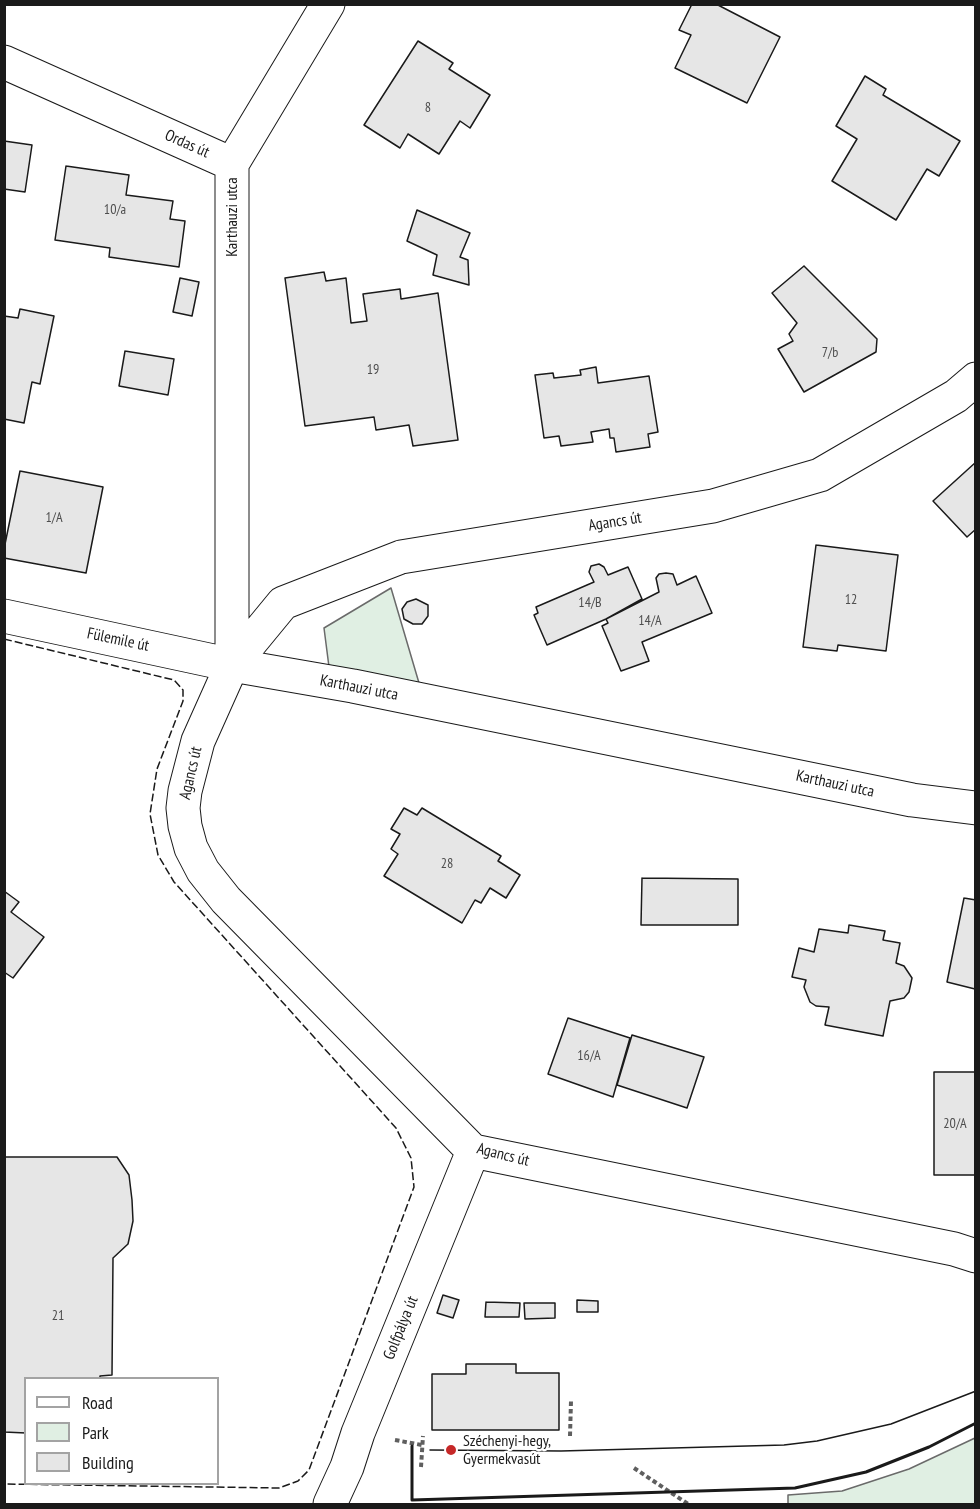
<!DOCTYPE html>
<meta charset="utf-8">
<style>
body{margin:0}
#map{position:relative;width:980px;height:1509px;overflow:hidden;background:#fff;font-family:"PT Sans Narrow",sans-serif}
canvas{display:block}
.frame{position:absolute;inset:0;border:6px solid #1a1a1a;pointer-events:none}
.legend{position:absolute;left:24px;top:1377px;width:195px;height:108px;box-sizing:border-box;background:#fff;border:2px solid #a3a3a3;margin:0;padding:8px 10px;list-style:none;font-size:18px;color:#1a1a1a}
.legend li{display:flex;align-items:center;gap:12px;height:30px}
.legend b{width:30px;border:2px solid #a3a3a3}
</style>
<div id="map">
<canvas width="980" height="1509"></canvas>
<div class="frame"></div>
<ul class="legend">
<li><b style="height:8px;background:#fff"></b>Road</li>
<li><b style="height:16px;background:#e0efe3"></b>Park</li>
<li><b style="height:16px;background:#e6e6e6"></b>Building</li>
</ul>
</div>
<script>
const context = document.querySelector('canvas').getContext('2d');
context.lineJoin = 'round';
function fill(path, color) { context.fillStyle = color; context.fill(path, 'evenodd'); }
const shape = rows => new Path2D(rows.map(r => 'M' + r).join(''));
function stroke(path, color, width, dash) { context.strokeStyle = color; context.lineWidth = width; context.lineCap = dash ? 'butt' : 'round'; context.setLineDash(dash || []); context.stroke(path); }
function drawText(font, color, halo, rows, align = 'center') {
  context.font = font + ' "PT Sans Narrow",sans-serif'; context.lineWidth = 4.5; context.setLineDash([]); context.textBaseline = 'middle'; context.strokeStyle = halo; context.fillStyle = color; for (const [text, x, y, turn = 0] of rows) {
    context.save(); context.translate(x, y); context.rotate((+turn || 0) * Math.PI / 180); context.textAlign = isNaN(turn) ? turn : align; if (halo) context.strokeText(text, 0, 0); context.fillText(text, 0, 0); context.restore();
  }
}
const green = shape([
 [391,588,419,683,329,667,324,628,391,588],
 [975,1438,975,1504,788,1504,788,1495,842,1491,909,1469,975,1438]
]);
fill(green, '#e0efe3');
stroke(green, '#6a6a6a', 1.5);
const building = shape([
 [692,4,716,4,780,37,747,103,675,68,691,35,679,30,692,4],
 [418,41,453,63,449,69,490,95,470,128,460,121,439,154,408,134,400,148,364,125,418,41],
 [865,76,886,89,883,95,960,141,939,176,927,169,896,220,832,181,857,139,836,126,865,76],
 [4,141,32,145,25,192,4,189,4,141],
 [66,166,129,175,126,195,173,201,170,219,185,221,179,267,109,257,110,248,55,240,66,166],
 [417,210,470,233,460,257,468,260,469,285,433,275,437,255,407,241,417,210],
 [804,266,877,339,876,352,804,392,778,349,793,341,789,334,797,323,772,293,804,266],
 [324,272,326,281,346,278,351,323,367,321,363,294,400,289,401,299,438,293,458,440,413,446,409,425,376,430,374,417,305,426,285,278,324,272],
 [180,278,199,282,192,316,173,312,180,278],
 [20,309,54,316,40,384,32,382,24,423,4,419,4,316,18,318,20,309],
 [125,351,174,359,168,395,119,386,125,351],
 [596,367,598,383,649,376,658,432,648,434,650,447,616,452,614,438,610,438,609,429,591,432,593,442,561,446,559,436,544,438,535,375,553,373,554,378,581,375,580,370,596,367],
 [976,462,976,529,967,537,933,501,976,462],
 [20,471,103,487,86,573,4,558,4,549,20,471],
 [816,545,898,555,886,651,838,645,837,651,803,647,816,545],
 [599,564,604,567,608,575,628,567,642,599,606,619,547,645,534,615,538,613,536,607,594,582,589,572,591,566,599,564],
 [666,573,673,574,677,585,696,576,712,613,642,642,649,661,621,671,602,626,608,623,606,619,659,592,656,578,659,574,666,573],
 [416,599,428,605,428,616,422,624,413,624,404,619,402,609,407,602,416,599],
 [404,808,417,815,422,808,501,856,498,861,520,875,506,898,490,888,481,903,475,900,462,923,384,876,398,854,391,849,400,834,391,829,404,808],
 [642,878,738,879,738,925,641,925,642,878],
 [4,891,19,902,11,912,44,937,13,978,4,972,4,891],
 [964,898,976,900,975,989,947,982,964,898],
 [849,925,885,931,883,940,900,943,896,963,904,966,912,978,909,992,904,998,890,1001,883,1036,825,1025,829,1007,816,1006,810,1002,804,987,806,980,792,977,799,948,814,952,819,929,848,933,849,925],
 [568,1018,630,1038,613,1097,548,1074,568,1018],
 [632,1035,704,1057,687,1108,617,1085,632,1035],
 [934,1072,976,1072,976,1175,934,1175,934,1072],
 [4,1157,117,1157,129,1175,132,1200,133,1221,128,1244,113,1258,112,1375,100,1376,100,1378,26,1378,26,1433,4,1432,4,1157],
 [443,1295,459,1300,453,1318,437,1313,443,1295],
 [577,1300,598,1301,598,1312,577,1312,577,1300],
 [486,1302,520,1303,519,1317,485,1317,486,1302],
 [524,1303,555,1303,555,1318,525,1319,524,1303],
 [466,1364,516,1364,516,1373,559,1373,559,1430,432,1430,432,1374,466,1374,466,1364]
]);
fill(building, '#e6e6e6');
stroke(building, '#1a1a1a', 1.5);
const minor = shape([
 [4,62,232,164],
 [232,164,232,665],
 [232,164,328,4],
 [976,379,956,396,820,475,713,506,401,557,283,603,232,665,198,741,185,791,183,808,185,826,191,848,203,871,226,900,473,1151,954,1249,976,1256],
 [4,616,232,665,353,686,912,800,976,808],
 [330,1504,347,1467,358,1433,473,1151]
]);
stroke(minor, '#1a1a1a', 35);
stroke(shape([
 [570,1436,571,1401],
 [395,1440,422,1445],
 [421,1467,423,1436],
 [634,1468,688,1504]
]), '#5f5f5f', 4, [4.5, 3]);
stroke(minor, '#fff', 33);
stroke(shape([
 [430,1450,561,1451,784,1445,817,1441,891,1424,976,1391]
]), '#1a1a1a', 1.5);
stroke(shape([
 [4,639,174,680,183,690,183,701,157,769,150,814,158,855,174,882,396,1128,411,1158,414,1187,309,1470,298,1481,279,1488,4,1484]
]), '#1a1a1a', 1.5, [8, 3]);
stroke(shape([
 [412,1446,412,1500,795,1488,866,1472,929,1447,976,1423]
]), '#1a1a1a', 3);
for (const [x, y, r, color] of [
 [451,1450,6,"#c62828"]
]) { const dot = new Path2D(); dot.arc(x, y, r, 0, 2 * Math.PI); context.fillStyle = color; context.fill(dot); stroke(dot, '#fff', 2); }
drawText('14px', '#4d4d4d', null, [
 ["8",428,108],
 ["10/a",115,210],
 ["7/b",830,353],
 ["19",373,370],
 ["1/A",54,518],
 ["12",851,600],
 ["14/B",590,603],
 ["14/A",650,621],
 ["28",447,864],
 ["16/A",589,1056],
 ["20/A",955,1124],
 ["21",58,1316]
]);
drawText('16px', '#1a1a1a', '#fff', [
 ["Ordas út",187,144,24],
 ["Karthauzi utca",232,217,-90],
 ["Agancs út",615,522,-9],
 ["Fülemile út",118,640,12],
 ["Karthauzi utca",359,688,11],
 ["Agancs út",191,773,-77],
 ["Karthauzi utca",835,784,12],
 ["Agancs út",503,1155,14],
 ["Golfpálya út",401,1328,-68]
]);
drawText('16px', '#1a1a1a', '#fff', [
 ["Széchenyi-hegy,",463,1441],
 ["Gyermekvasút",463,1459]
], 'left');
</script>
